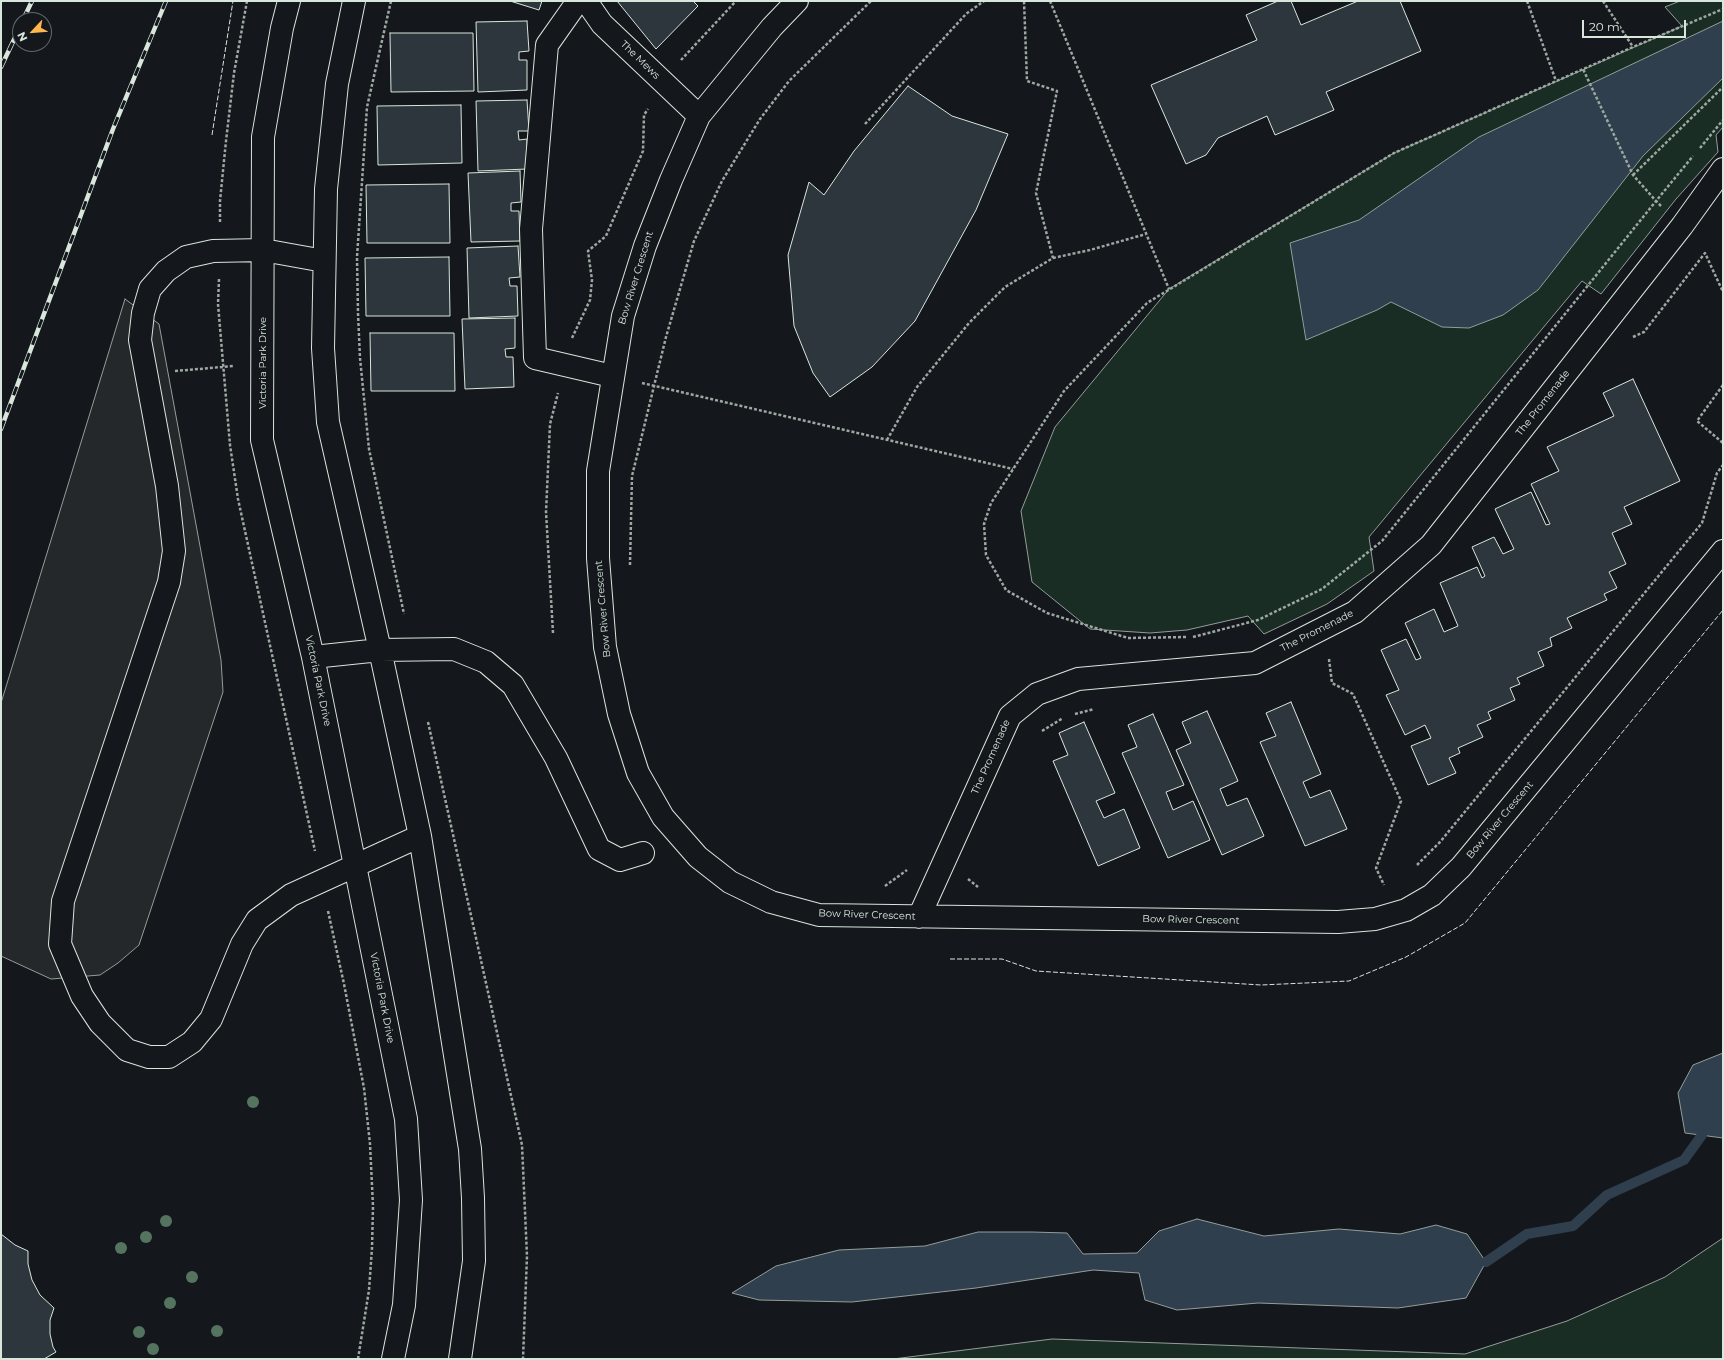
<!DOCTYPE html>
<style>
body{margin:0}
#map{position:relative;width:1724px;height:1360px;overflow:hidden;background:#14181c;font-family:Montserrat,sans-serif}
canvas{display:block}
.frame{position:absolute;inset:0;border:2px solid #d8e6dc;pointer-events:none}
.north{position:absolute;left:12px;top:12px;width:40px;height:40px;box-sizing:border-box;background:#14181c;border:1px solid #626a69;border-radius:50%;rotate:244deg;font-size:11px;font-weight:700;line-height:16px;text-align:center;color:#d8e6dc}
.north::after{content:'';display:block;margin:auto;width:14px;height:18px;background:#ffb74d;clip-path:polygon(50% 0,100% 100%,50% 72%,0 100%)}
.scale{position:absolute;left:1582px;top:20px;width:104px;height:18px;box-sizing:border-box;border:2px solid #d8e6dc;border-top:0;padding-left:5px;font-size:12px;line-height:14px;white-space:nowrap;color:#d8e6dc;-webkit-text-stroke:3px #14181c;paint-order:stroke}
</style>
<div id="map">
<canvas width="1724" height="1360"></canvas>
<div class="frame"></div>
<div class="north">N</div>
<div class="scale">20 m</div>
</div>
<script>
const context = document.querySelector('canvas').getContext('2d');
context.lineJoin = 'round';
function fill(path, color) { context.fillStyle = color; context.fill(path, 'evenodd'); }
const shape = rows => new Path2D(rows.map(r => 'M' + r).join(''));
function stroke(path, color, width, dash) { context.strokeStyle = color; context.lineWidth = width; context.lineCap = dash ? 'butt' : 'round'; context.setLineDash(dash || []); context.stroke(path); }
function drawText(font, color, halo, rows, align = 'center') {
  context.font = font + ' Montserrat,sans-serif'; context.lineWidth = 3; context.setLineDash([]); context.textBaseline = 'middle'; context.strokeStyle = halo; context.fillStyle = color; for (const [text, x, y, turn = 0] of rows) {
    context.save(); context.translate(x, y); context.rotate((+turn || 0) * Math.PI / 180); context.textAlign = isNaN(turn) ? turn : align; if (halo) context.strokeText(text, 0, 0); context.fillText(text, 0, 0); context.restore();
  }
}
const green = shape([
 [1680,1,1723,1,1723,127,1716,135,1718,152,1676,199,1601,294,1582,281,1369,537,1374,571,1327,604,1264,634,1248,616,1187,630,1150,633,1090,629,1032,582,1021,511,1055,427,1169,289,1394,153,1682,26,1665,7,1680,1],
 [1723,1238,1723,1359,893,1359,1052,1339,1465,1354,1567,1321,1665,1277,1723,1238]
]);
fill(green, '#1a2d24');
stroke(green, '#939e99', 1);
const parking = shape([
 [125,299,159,324,221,660,223,692,139,945,118,963,100,975,51,979,1,956,1,703,125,299]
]);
fill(parking, '#24282b');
stroke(parking, '#939e99', 1);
const water = shape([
 [1723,21,1723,78,1643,156,1538,290,1503,315,1469,328,1442,327,1391,302,1377,310,1306,340,1290,243,1359,220,1479,137,1723,21],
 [1723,1053,1723,1138,1685,1133,1678,1093,1693,1065,1723,1053],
 [1197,1219,1264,1236,1339,1229,1400,1234,1436,1225,1467,1234,1486,1262,1466,1298,1398,1308,1258,1303,1177,1310,1145,1300,1139,1273,1093,1270,976,1288,852,1302,759,1300,732,1293,776,1266,839,1250,925,1246,978,1232,1032,1232,1067,1233,1083,1254,1137,1253,1159,1231,1197,1219]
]);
fill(water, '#2f3f4d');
stroke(water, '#939e99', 1);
stroke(shape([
 [1486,1262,1527,1234,1573,1226,1607,1195,1684,1160,1702,1135]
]), '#2f3f4d', 10);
const building = shape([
 [510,1,542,1,539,10,510,1],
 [617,1,693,1,698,6,656,49,617,1],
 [1278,1,1291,1,1301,25,1358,1,1400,1,1421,51,1326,92,1334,110,1275,135,1267,116,1218,138,1206,155,1186,164,1151,85,1257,40,1246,15,1278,1],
 [527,21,529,51,519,52,519,60,527,60,527,90,478,92,476,22,527,21],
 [390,33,473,33,474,91,391,92,390,33],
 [908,86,952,116,1008,134,976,210,915,321,872,367,830,397,813,373,794,326,788,255,809,182,824,195,854,151,908,86],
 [527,100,529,131,518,131,519,140,527,139,527,169,478,171,476,101,527,100],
 [461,105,462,163,378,165,377,106,461,105],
 [520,171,521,202,511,203,511,211,519,211,520,241,471,242,468,173,520,171],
 [449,184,450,243,367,243,366,185,449,184],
 [518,246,520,277,509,278,510,286,517,286,518,316,469,318,467,248,518,246],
 [449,257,450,316,366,316,365,258,449,257],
 [515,318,515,348,505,349,506,357,513,357,514,387,465,389,462,319,515,318],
 [370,333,454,333,455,391,371,391,370,333],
 [1633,379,1680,481,1624,507,1632,524,1612,533,1626,564,1609,572,1617,588,1604,594,1607,600,1567,618,1572,628,1550,638,1552,646,1538,652,1544,666,1517,678,1520,684,1510,688,1515,700,1488,712,1491,719,1477,725,1483,737,1458,748,1460,753,1449,758,1456,773,1428,785,1411,746,1431,738,1425,725,1405,735,1386,695,1399,690,1381,650,1406,639,1416,660,1421,658,1405,623,1434,609,1444,632,1458,626,1440,583,1477,567,1482,578,1485,576,1472,547,1494,537,1503,554,1514,549,1495,509,1531,492,1546,525,1550,524,1531,484,1559,471,1547,447,1614,416,1603,393,1633,379],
 [1291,702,1321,774,1303,782,1310,798,1330,790,1347,829,1305,846,1260,742,1276,736,1266,713,1291,702],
 [1207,711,1238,781,1220,789,1227,806,1247,798,1264,836,1222,855,1176,750,1191,743,1182,722,1207,711],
 [1153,714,1184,785,1166,792,1173,810,1193,801,1210,840,1168,858,1122,753,1137,747,1128,725,1153,714],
 [1084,722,1115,793,1096,801,1104,818,1124,809,1140,848,1098,866,1053,761,1068,755,1059,733,1084,722],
 [1,1234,15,1245,28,1251,28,1264,32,1280,40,1295,54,1308,50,1320,50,1334,53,1347,56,1352,44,1359,1,1359,1,1234]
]);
fill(building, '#2c363c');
stroke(building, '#d8e6dc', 1);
const minor = shape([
 [289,1,282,28,263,137,262,440,313,657,406,1119,411,1200,404,1305,393,1359],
 [354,1,337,84,326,189,323,348,328,422,380,650,420,836,470,1149,473,1198,474,1261,460,1359],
 [578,1,547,45,531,229,535,358,612,376],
 [586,1,602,24,699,116],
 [797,1,772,27,699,116,671,180,645,246,623,316,598,471,598,558,605,647,619,714,638,773,663,817,698,857,730,882,771,902,819,915,1338,922,1375,919,1406,910,1432,895,1461,867,1723,551],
 [324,261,263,250,213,251,186,257,166,271,150,289,143,313,140,340,167,486,174,551,169,582,63,901,60,944,82,996,100,1023,127,1050,149,1057,169,1057,192,1042,211,1019,242,944,257,920,291,895,420,836],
 [313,657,380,650,454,649,486,662,513,685,556,758,599,849,620,860,643,853],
 [919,917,1010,716,1037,694,1078,679,1255,663,1355,612,1431,545,1682,226,1723,169]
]);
stroke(minor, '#d8e6dc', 24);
stroke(shape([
 [391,1,367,107,357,257,358,313,360,358,369,449,404,614],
 [1050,1,1169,289],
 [1527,1,1556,81],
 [1603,1,1633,47],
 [681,60,736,1],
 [865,124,966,14,984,1],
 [1700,148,1723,120],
 [1633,175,1723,87],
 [1661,206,1656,201,1693,156],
 [220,222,220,201,226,141,234,73,247,1],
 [1053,258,1090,250,1146,234],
 [219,279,218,304,230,445,238,499,315,851],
 [1633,337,1644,332,1705,253,1723,292],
 [572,338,590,300,592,280,588,251,606,236,643,151,644,115,648,109],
 [175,371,234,366],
 [642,383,1013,469],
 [1723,385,1697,421,1723,443],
 [887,440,917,387,969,323,1005,287,1053,258,1036,193,1057,91,1027,81,1024,1],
 [630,565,632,476,666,337,694,241,722,181,760,119,789,81,871,1],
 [553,633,546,512,550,424,558,393],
 [1186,637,1128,638,1047,613,1006,590,986,555,984,524,991,503,1064,391,1147,303,1394,153,1633,47,1723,9],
 [1193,637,1258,620,1322,589,1382,541,1656,201,1633,175,1583,69],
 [1329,659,1332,683,1353,694,1401,801,1376,868,1384,885],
 [1075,714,1094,709],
 [428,722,522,1145,527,1256,523,1359],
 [1042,731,1063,718],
 [1417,865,1440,842,1702,523,1717,473,1723,465],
 [968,879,978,887],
 [885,886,907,870],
 [328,911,344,984,364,1088,370,1144,373,1206,372,1248,369,1290,358,1359]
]), '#9da8a2', 2.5, [3, 2]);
stroke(minor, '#14181c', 22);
const rail = shape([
 [23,20,32,1],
 [1,67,20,27],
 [1,429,113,129,166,1]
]);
stroke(rail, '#d8e6dc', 4.5);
stroke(rail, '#14181c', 3, [9]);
stroke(shape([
 [212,135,233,1],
 [950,959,1002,959,1036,971,1261,985,1349,981,1406,957,1465,923,1723,610]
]), '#d8e6dc', 1, [5, 2]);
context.fillStyle = '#55745f';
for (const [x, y] of [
 [253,1102],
 [166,1221],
 [146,1237],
 [121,1248],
 [192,1277],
 [170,1303],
 [217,1331],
 [139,1332],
 [153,1349]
]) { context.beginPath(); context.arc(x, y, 6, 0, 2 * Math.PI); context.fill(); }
drawText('10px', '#d8e6dc', '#14181c', [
 ["The Mews",640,60,44],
 ["Bow River Crescent",636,278,-73],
 ["Victoria Park Drive",263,363,-90],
 ["The Promenade",1543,403,-52],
 ["Bow River Crescent",603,609,-95],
 ["The Promenade",1317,631,-27],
 ["Victoria Park Drive",318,681,78],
 ["The Promenade",991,757,-66],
 ["Bow River Crescent",1500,820,-50],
 ["Bow River Crescent",867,915,2],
 ["Bow River Crescent",1191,920,1],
 ["Victoria Park Drive",382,998,79]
]);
</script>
